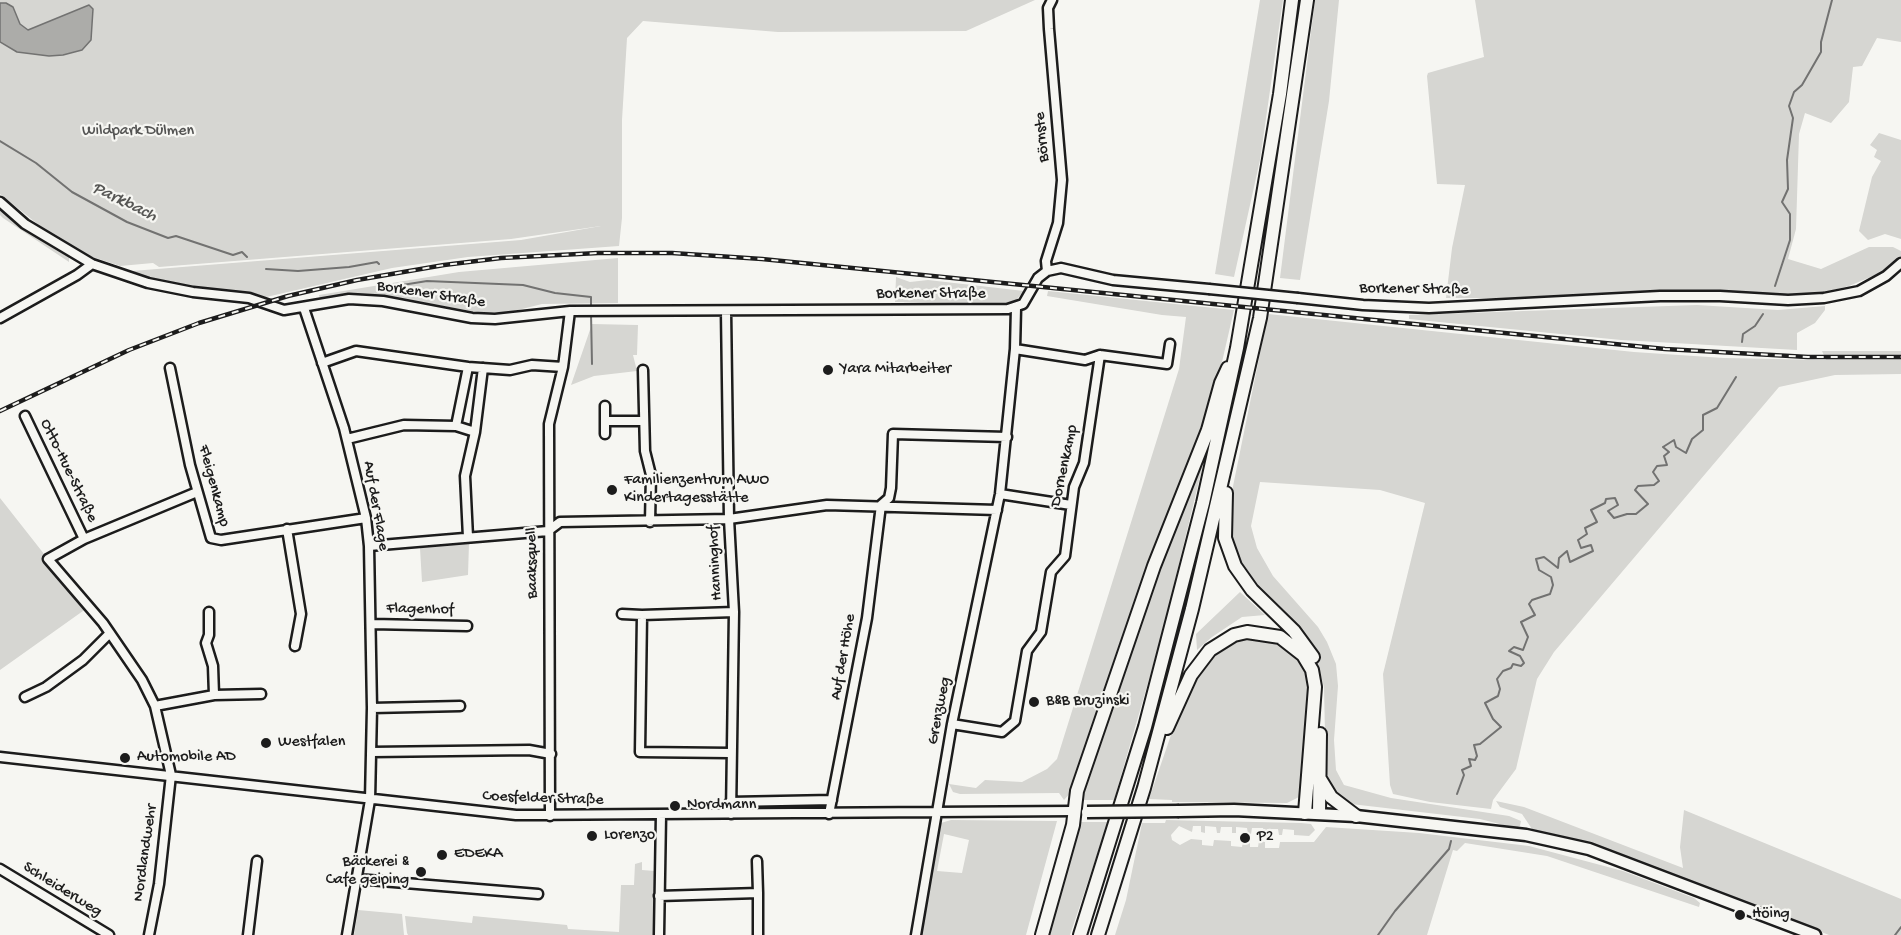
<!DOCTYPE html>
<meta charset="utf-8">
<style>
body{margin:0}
canvas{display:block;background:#f6f6f2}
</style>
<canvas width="1901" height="935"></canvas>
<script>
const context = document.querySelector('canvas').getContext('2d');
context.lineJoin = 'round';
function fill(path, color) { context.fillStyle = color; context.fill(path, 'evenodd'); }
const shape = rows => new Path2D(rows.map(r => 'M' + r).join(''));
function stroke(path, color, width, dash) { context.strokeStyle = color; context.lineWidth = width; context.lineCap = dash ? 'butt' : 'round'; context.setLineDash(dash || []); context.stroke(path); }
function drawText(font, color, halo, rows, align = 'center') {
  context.font = font + ' "Gochi Hand",sans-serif'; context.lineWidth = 4.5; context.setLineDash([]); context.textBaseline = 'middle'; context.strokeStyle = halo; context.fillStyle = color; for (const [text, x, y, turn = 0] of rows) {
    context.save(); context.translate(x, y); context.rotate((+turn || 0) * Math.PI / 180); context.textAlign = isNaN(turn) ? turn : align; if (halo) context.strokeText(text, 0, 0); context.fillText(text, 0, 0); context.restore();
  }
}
fill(shape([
 [0,0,1035,0,966,31,778,32,643,21,627,38,622,120,622,218,619,246,468,257,392,268,262,298,244,293,188,288,140,277,132,271,521,240,601,226,511,239,159,267,153,263,120,266,90,256,45,230,0,194],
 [1260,0,1283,0,1260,160,1234,277,1215,274],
 [1315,0,1339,0,1329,101,1300,280,1280,278],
 [1475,0,1901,0,1901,42,1877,38,1862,66,1853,67,1849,102,1831,123,1805,113,1799,134,1796,229,1788,259,1821,269,1869,247,1893,247,1901,251,1901,256,1885,271,1849,286,1822,293,1793,295,1733,291,1685,291,1537,298,1446,298,1452,248,1465,185,1437,184,1427,76,1428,73,1484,57],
 [1879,133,1901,140,1901,239,1885,234,1868,240,1859,231,1872,177,1881,161,1874,157,1877,150,1870,145],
 [0,207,27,229,69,256,69,262,3,218,0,215],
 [618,258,618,303,542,304,510,312,483,313,391,297,350,293,320,299,319,295,459,272],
 [896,277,910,282,928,280,1024,291,1016,300,1003,305,895,302],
 [1048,291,1234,310,1210,414,1073,790,1064,800,1059,793,960,794,953,792,949,784,976,788,985,780,1022,782,1047,769,1057,759,1179,369,1186,317,1162,315,1047,296],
 [1697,305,1778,310,1825,306,1825,310,1815,323,1797,333,1797,350,1621,340,1409,319,1409,315],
 [1268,314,1634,352,1724,358,1826,360,1822,351,1901,351,1901,374,1835,375,1779,387,1554,652,1537,679,1516,769,1493,800,1491,809,1430,802,1393,794,1390,785,1383,674,1425,503,1380,490,1260,482,1251,526,1257,548,1273,576,1318,627,1327,642,1336,664,1338,686,1334,740,1336,770,1344,785,1391,798,1509,816,1521,821,1520,826,1515,828,1480,819,1351,804,1334,795,1326,782,1324,687,1315,655,1238,563,1229,538,1229,506],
 [592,324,638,325,637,355,633,355,637,371,594,376,571,385],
 [1207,448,1161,638,1114,800,1082,800,1171,530],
 [0,498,48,559,90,606,0,670],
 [469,543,468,575,422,582,420,548],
 [1240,592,1265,615,1242,617,1212,637,1197,650,1196,634],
 [1264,636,1293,649,1312,679,1301,796,1287,803,1172,802,1172,800,1149,799,1182,703,1207,658,1240,637],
 [1496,801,1524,807,1683,868,1680,847,1684,810,1901,899,1901,935,1829,935,1657,868,1606,850,1534,832,1522,814,1500,807],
 [951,820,1057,821,1026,935,916,935,934,831,940,832,941,823],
 [944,834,969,840,962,873,937,871],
 [1166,820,1301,823,1311,824,1315,830,1309,836,1294,835,1294,830,1283,829,1282,835,1279,835,1278,829,1267,829,1267,835,1263,835,1263,828,1252,828,1251,834,1248,834,1247,828,1236,827,1236,833,1232,833,1232,827,1221,827,1220,833,1217,833,1216,827,1205,826,1205,833,1201,832,1201,826,1193,826,1192,832,1179,826,1171,835,1172,840,1180,845,1191,839,1202,840,1202,845,1213,846,1214,840,1231,841,1231,846,1242,847,1243,841,1250,841,1250,847,1258,847,1259,841,1265,842,1265,848,1279,848,1280,842,1314,842,1326,827,1419,833,1529,846,1623,871,1694,898,1700,903,1699,907,1547,856,1465,843,1457,851,1453,850,1427,935,1115,935,1126,900,1142,823,1165,823],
 [1081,822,1108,822,1070,935,1047,935],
 [642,862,642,870,655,871,656,935,408,935,407,933,405,916,472,923,473,916,567,925,568,929,619,932,621,885,634,885,635,864],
 [358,910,402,914,404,935,354,935]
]), '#d6d6d2');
const water = shape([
 [0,3,6,3,13,7,20,24,28,30,89,5,93,9,91,40,82,50,63,55,49,56,17,52,0,42,0,3]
]);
fill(water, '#acaca9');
stroke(water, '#727271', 1.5);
stroke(shape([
 [0,141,36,163,72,192,127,222,168,238,176,236,233,255,242,252,247,257],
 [266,269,298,271,349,267,377,262,379,264],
 [1775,286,1790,240,1790,214,1782,202,1788,189,1787,160,1793,118,1789,106,1794,92,1802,85,1821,52,1821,42,1832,0],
 [384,288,427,281,523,285,555,293,591,297,591,308],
 [591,313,592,364],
 [1742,342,1743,334,1755,326,1763,314],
 [1457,794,1464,775,1462,770,1471,766,1469,759,1475,760,1477,756,1474,745,1480,744,1501,727,1493,719,1485,703,1498,696,1500,689,1497,679,1503,671,1511,668,1513,664,1521,666,1524,663,1520,656,1509,651,1514,647,1523,650,1528,637,1521,622,1535,615,1529,604,1532,600,1550,594,1553,585,1551,577,1539,570,1536,559,1544,557,1558,568,1559,558,1567,551,1570,562,1593,551,1591,545,1581,548,1578,540,1587,534,1585,528,1597,522,1591,510,1605,503,1606,499,1615,498,1618,505,1608,511,1614,518,1627,514,1636,514,1648,504,1635,490,1638,486,1654,485,1659,481,1653,472,1657,466,1667,465,1664,456,1669,452,1663,447,1674,440,1676,447,1686,453,1692,439,1703,430,1703,415,1717,408,1736,377],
 [1378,935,1395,911,1449,849,1451,841],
 [1895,935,1901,927]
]), '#727271', 2);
const minor = shape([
 [0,202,25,224,92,264,148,283,193,292,249,298,284,310,349,299,383,301,472,318,495,319,570,311,1008,309,1023,304,1038,278,1047,271,1061,268,1113,280,1209,289],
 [1047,271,1046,261,1058,223,1062,180,1049,29,1048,8,1052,0],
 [1298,298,1363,305,1429,308,1660,296,1720,296,1788,300,1824,298,1859,291,1886,276,1901,263],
 [304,308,344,428,366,518,369,546,372,708,370,800,347,935],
 [726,311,729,519,734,612,731,814],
 [0,318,77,275,92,264],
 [1015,349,1085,360,1100,355,1167,364,1170,344],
 [322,363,356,351,468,367,510,370,532,365,563,367],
 [170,368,190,465,211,538,221,540,366,518],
 [643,370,645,451,651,475,650,522],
 [605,406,605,421],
 [25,416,84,539],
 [456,426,468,367],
 [605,434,605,421,644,421],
 [347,439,404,425,456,426,475,432],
 [1000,494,1071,505],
 [287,529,301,614,295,646],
 [468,537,465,476,475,432,483,368],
 [369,546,548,531,560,522,729,519,827,505,997,510],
 [209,612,209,635,206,643,213,666,214,695],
 [622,614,642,615],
 [372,624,467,626],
 [25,697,46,687,83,660,110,633],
 [155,706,214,695,261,694],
 [372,708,460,706],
 [952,724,1002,732,1015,721,1027,651,1041,632,1051,572,1065,556,1074,487,1084,463,1100,355],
 [372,752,529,750,551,754],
 [730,753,640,752,642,615,734,612],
 [0,757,516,815,1073,811],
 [730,802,832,800],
 [829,814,867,618,881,505,889,498,891,488,893,434,1007,437],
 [550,816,549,424,563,367,570,311],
 [757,861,758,893],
 [0,869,109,935],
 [357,879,538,894],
 [659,896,758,893,758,935],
 [149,935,159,884,171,775,155,706,142,680,103,623,48,559,84,539,197,492],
 [248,935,257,861],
 [659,935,661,815],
 [916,935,952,724,1000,494,1015,349,1016,308]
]);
const major = shape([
 [1179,811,1234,810,1356,816,1526,835,1589,849,1815,935]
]);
const highway = shape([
 [1226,493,1225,538,1235,566,1252,590,1294,631,1313,657],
 [1167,728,1191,675,1210,650,1234,635,1247,632,1280,637,1303,655,1312,670,1315,687,1305,813],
 [1320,779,1331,797,1356,816],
 [1319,813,1320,734],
 [1042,935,1073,825,1077,791,1154,566,1208,430,1221,383,1228,368],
 [1080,935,1145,727,1203,503,1237,348,1280,94,1292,0],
 [1098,935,1144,788,1192,609,1260,318,1307,0]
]);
stroke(minor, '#1c1c1c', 13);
stroke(major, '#1c1c1c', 15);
stroke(highway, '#1c1c1c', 16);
stroke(minor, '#f6f6f2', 8);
stroke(major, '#f6f6f2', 10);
stroke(highway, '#f6f6f2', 12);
const rail = shape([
 [0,411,129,350,199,323,288,296,357,280,444,265,501,258,598,253,672,253,762,259,1665,349,1808,357,1901,357]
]);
stroke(rail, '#1c1c1c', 4.5);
stroke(rail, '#f6f6f2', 2, [7]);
const minorBridge = shape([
 [1209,289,1298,298]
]);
const majorBridge = shape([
 [1087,812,1179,811]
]);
stroke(minorBridge, '#1c1c1c', 13, []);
stroke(majorBridge, '#1c1c1c', 15, []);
stroke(minorBridge, '#f6f6f2', 8);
stroke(majorBridge, '#f6f6f2', 10);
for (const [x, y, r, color] of [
 [828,370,6,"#1c1c1c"],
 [612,490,6,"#1c1c1c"],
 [1034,702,6,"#1c1c1c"],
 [266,743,6,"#1c1c1c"],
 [125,758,6,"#1c1c1c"],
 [675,806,6,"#1c1c1c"],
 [592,836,6,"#1c1c1c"],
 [1245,838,6,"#1c1c1c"],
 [442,855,6,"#1c1c1c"],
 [421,872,6,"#1c1c1c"],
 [1740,915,6,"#1c1c1c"]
]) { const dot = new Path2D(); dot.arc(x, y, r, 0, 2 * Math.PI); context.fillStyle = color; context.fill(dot); stroke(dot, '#f6f6f2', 2); }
drawText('16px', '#545453', '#f6f6f2', [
 ["Wildpark Dülmen",138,132]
]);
drawText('16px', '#1c1c1c', '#f6f6f2', [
 ["Börnste",1043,137,-95],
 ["Borkener Straße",1414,290,1],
 ["Borkener Straße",431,295,9],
 ["Borkener Straße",931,295],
 ["Dornenkamp",1065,466,-78],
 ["Otto-Hue-Straße",68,471,64],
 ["Fleigenkamp",213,486,75],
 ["Auf der Flage",375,506,80],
 ["Baaksquell",533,563,-91],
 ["Hanninghof",716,563,-93],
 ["Flagenhof",420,610,1],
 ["Auf der Höhe",844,657,-80],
 ["Grenzweg",940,711,-79],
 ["Coesfelder Straße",543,799,2],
 ["Nordlandwehr",146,853,-82],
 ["Schleiderweg",62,890,32]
]);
drawText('16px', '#1c1c1c', '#f6f6f2', [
 ["Yara Mitarbeiter",840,370],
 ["Familienzentrum AWO",624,481],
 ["Kindertagesstätte",624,499],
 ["B&B Bruzinski",1046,702],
 ["Westfalen",278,743],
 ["Automobile AD",137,758],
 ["Nordmann",687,806],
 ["Lorenzo",604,836],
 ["P2",1257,838],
 ["EDEKA",454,855],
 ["Bäckerei &",409,863,"right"],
 ["Cafe geiping",409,881,"right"],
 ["Höing",1752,915]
], 'left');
drawText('italic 18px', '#565654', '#f6f6f2', [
 ["Parkbach",124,203,26]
]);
</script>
